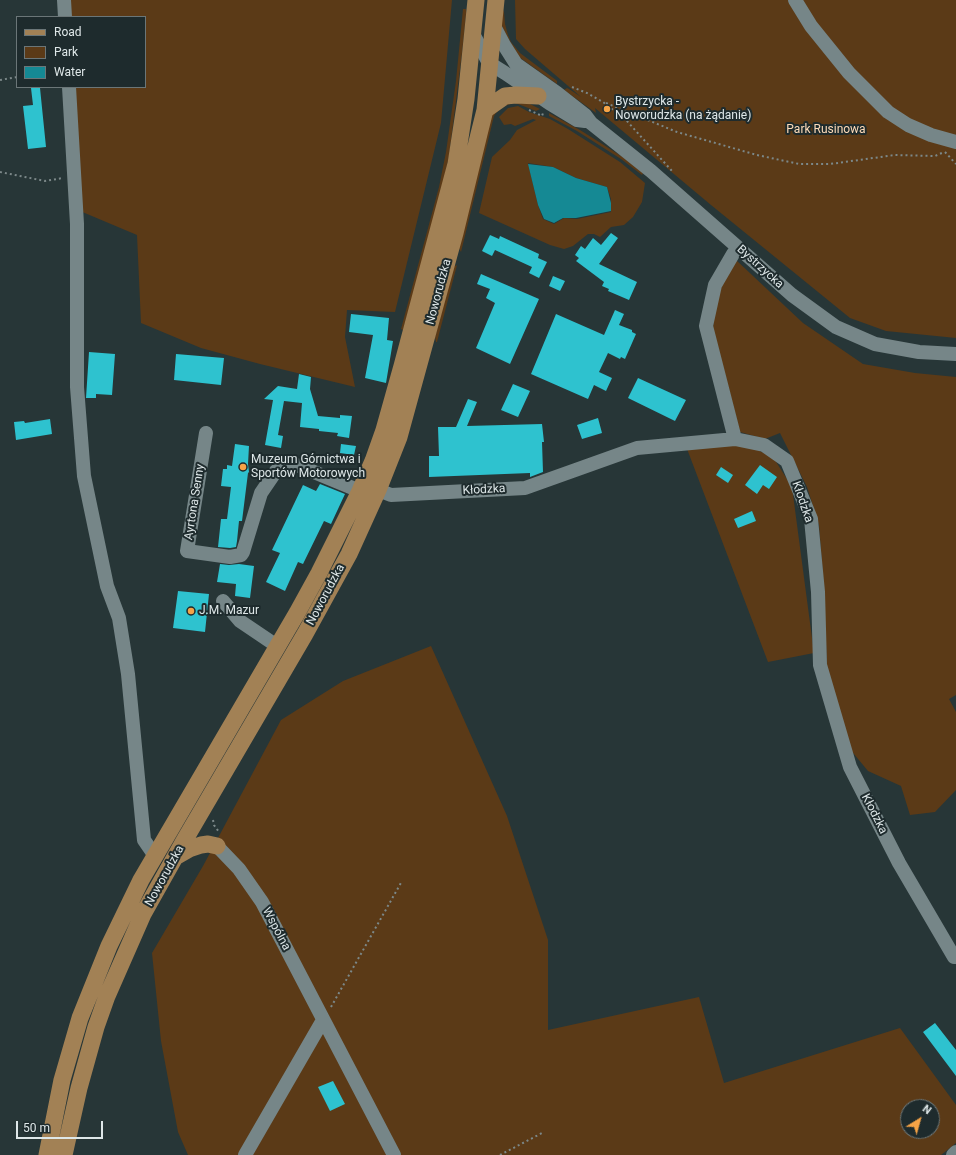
<!DOCTYPE html>
<meta charset="utf-8">
<style>
body{margin:0}
#map{position:relative;width:956px;height:1155px;overflow:hidden;background:#273637;font-family:Roboto,sans-serif}
canvas{display:block}
.legend{position:absolute;left:16px;top:16px;width:130px;height:72px;box-sizing:border-box;background:#1e2b2d;border:1px solid #6b7678;margin:0;padding:5px 7px;list-style:none;font-size:12px;color:#dee7e8}
.legend li{display:flex;align-items:center;gap:8px;height:20px}
.legend b{width:20px;border:1px solid #6b7678}
.north{position:absolute;left:900px;top:1099px;width:40px;height:40px;box-sizing:border-box;background:#1e2b2d;border:1px solid #6b7678;border-radius:50%;rotate:37deg;font-size:11px;font-weight:700;line-height:16px;text-align:center;color:#dee7e8}
.north::after{content:'';display:block;margin:auto;width:14px;height:18px;background:#f5a346;clip-path:polygon(50% 0,100% 100%,50% 72%,0 100%)}
.scale{position:absolute;left:16px;top:1121px;width:87px;height:18px;box-sizing:border-box;border:2px solid #dee7e8;border-top:0;padding-left:5px;font-size:12px;line-height:14px;white-space:nowrap;color:#dee7e8;-webkit-text-stroke:3px #1e2b2d;paint-order:stroke}
</style>
<div id="map">
<canvas width="956" height="1155"></canvas>
<ul class="legend">
<li><b style="height:5px;background:#a28155"></b>Road</li>
<li><b style="height:11px;background:#5b3a17"></b>Park</li>
<li><b style="height:11px;background:#158994"></b>Water</li>
</ul>
<div class="north">N</div>
<div class="scale">50 m</div>
</div>
<script>
const context = document.querySelector('canvas').getContext('2d');
context.lineJoin = 'round';
function fill(path, color) { context.fillStyle = color; context.fill(path, 'evenodd'); }
const shape = rows => new Path2D(rows.map(r => 'M' + r).join(''));
function stroke(path, color, width, dash) { context.strokeStyle = color; context.lineWidth = width; context.lineCap = dash ? 'butt' : 'round'; context.setLineDash(dash || []); context.stroke(path); }
function drawText(font, color, halo, rows, align = 'center') {
  context.font = font + ' Roboto,sans-serif'; context.lineWidth = 4; context.setLineDash([]); context.textBaseline = 'middle'; context.strokeStyle = halo; context.fillStyle = color; for (const [text, x, y, turn = 0] of rows) {
    context.save(); context.translate(x, y); context.rotate((+turn || 0) * Math.PI / 180); context.textAlign = isNaN(turn) ? turn : align; if (halo) context.strokeText(text, 0, 0); context.fillText(text, 0, 0); context.restore();
  }
}
fill(shape([
 [70,0,452,0,441,123,395,312,347,310,345,337,355,387,260,364,201,348,141,323,137,235,80,211,69,87,145,87,145,17,69,17],
 [515,0,956,0,956,338,886,331,850,318,711,205,595,108,596,113,564,90,567,88,569,89,581,97,525,49,516,39],
 [463,9,466,9,466,14,462,53,449,156,441,194,403,330,401,329,439,187,446,152,456,81],
 [503,10,504,12,505,24,508,35,511,42,520,53,556,80,557,81,557,84,519,57,503,29,501,23],
 [503,102,530,104,540,109,536,111,518,104,514,103,504,106,496,113,494,116,461,252,458,246,489,117],
 [518,106,529,112,550,119,568,129,620,162,645,183,642,202,633,217,624,225,611,227,600,237,594,234,588,234,573,246,564,249,550,245,479,213,492,157,510,140,517,130,536,120,533,119,515,126,511,124,504,125,499,117,508,108],
 [528,163,553,167,576,178,607,187,611,199,611,212,577,219,564,218,554,224,543,219,538,205],
 [549,113,580,130,626,159,643,173,642,175,621,159,577,131,549,116],
 [735,259,803,323,863,364,915,373,956,377,956,695,949,699,956,712,956,790,935,812,910,815,901,786,868,771,849,748,827,667,823,576,819,525,807,487,780,433,765,439,740,432,713,328,717,286],
 [457,265,437,342,436,342,435,337,453,267],
 [684,441,746,445,773,457,792,487,814,653,768,662],
 [431,646,507,816,548,940,548,1030,699,997,724,1083,900,1028,956,1105,956,1143,941,1155,188,1155,178,1132,161,1041,152,953,203,866,281,720,343,681],
 [908,1107,932,1107,932,1131,908,1131]
]), '#5b3a17');
fill(shape([
 [528,164,553,167,576,178,607,187,611,203,611,211,576,218,563,218,554,223,544,219,538,205]
]), '#158994');
fill(shape([
 [31,88,40,88,46,147,28,149,23,106,33,105],
 [611,233,618,238,599,264,637,282,629,300,608,291,609,289,602,286,604,282,576,261,579,258,575,255,581,246,585,249,593,238,601,245],
 [490,235,499,239,500,236,539,254,538,258,547,262,539,278,529,273,532,267,495,250,492,256,482,251],
 [481,274,539,299,510,364,476,348,495,303,486,298,490,289,477,284],
 [553,276,565,281,560,291,549,286],
 [615,310,624,314,619,325,632,330,632,332,636,334,625,359,621,357,620,359,608,353,599,372,612,378,606,391,594,385,588,399,531,374,556,314,604,335],
 [351,314,389,318,387,340,393,341,386,383,365,378,373,335,349,332],
 [89,352,115,354,112,395,96,394,96,398,86,398],
 [176,354,224,358,221,385,174,380],
 [299,374,311,377,310,389,318,416,340,418,340,415,352,416,349,438,337,436,338,433,319,431,319,429,300,427,302,403,284,401,278,435,283,436,281,448,265,445,273,400,264,399,278,386,297,389],
 [638,378,686,400,675,421,628,398],
 [513,384,530,391,518,417,501,410],
 [468,399,477,402,467,426,542,424,544,442,542,442,543,472,530,477,530,473,429,477,429,456,439,456,438,427,456,427],
 [598,418,602,433,582,439,577,425],
 [50,419,52,434,16,440,14,422,24,421,25,423],
 [235,444,249,446,248,464,249,472,248,473,242,521,239,521,237,541,236,547,230,548,218,547,221,519,227,519,231,487,221,486,223,469,227,469,227,465,232,466],
 [341,444,356,446,354,455,340,453],
 [760,465,777,477,769,489,763,485,757,494,745,485],
 [721,467,733,475,728,483,716,475],
 [320,484,345,494,331,524,324,521,303,564,298,562,285,591,266,582,280,553,272,550,303,485,316,491],
 [752,511,756,521,738,528,734,519],
 [220,564,229,565,239,564,254,566,250,598,235,596,236,584,217,582],
 [178,591,209,594,205,632,173,628],
 [935,1023,956,1050,956,1076,923,1032],
 [333,1081,345,1104,330,1111,318,1087]
]), '#2ec2cf');
stroke(shape([
 [0,80,17,77],
 [572,87,587,93,603,102,626,120,672,171],
 [606,103,677,132,757,155,799,164,830,164,895,155,935,156,944,152],
 [529,110,542,116,543,113],
 [945,152,956,164],
 [0,172,45,181,63,178],
 [213,820,214,825,219,832],
 [331,1007,402,881],
 [500,1155,544,1132]
]), '#7c8889', 2, [2, 3]);
stroke(shape([
 [64,0,65,17],
 [795,0,811,26,849,73,888,112,908,125,931,135,956,142],
 [494,26,504,45,516,64,557,93,585,115,591,123,651,171,792,295,836,327,875,344,919,352,956,354],
 [473,34,489,63,505,73,549,103,577,120,585,121],
 [69,87,77,224,77,387,84,476,107,586,119,618,128,674,144,840,155,856],
 [206,433,187,551,230,557,241,555,243,552,261,493,276,471,285,465,297,465,360,491],
 [735,439,706,326,715,285,733,254,738,248],
 [378,490,391,495,525,488,637,448,735,439,764,445,787,461,811,519,818,592,820,665,850,767,899,863,954,957,956,957],
 [223,601,240,621,277,646],
 [217,846,239,869,262,902,394,1155],
 [245,1155,323,1020],
 [953,1155,956,1152]
]), '#768688', 14);
stroke(shape([
 [485,110,505,96,516,95,538,96],
 [175,857,189,849,201,845,208,844,217,846],
 [47,1155,62,1080,80,1018,109,946,141,880,297,613,319,573,360,491,373,461,384,430,402,366,456,164,466,99,476,0],
 [64,1155,79,1088,96,1027,107,996,143,914,184,841,305,634,349,554,378,490,399,437,455,233,479,134,485,110,496,0]
]), '#a28155', 17);
for (const [x, y, r, color] of [
 [607,109,4,"#f5a346"],
 [243,467,4,"#f5a346"],
 [191,611,4,"#f5a346"]
]) { const dot = new Path2D(); dot.arc(x, y, r, 0, 2 * Math.PI); context.fillStyle = color; context.fill(dot); stroke(dot, '#1e2b2d', 1.5); }
drawText('12px', '#dee7e8', '#1e2b2d', [
 ["Bystrzycka -",615,102],
 ["Noworudzka (na żądanie)",615,116],
 ["Muzeum Górnictwa i",251,460],
 ["Sportów Motorowych",251,474],
 ["J.M. Mazur",199,611]
], 'left');
drawText('12px', '#fedbb9', '#1e2b2d', [
 ["Park Rusinowa",826,130]
]);
drawText('12px', '#dee7e8', '#1e2b2d', [
 ["Bystrzycka",760,267,42],
 ["Noworudzka",439,292,-75],
 ["Kłodzka",484,490,-3],
 ["Ayrtona Senny",195,502,-81],
 ["Kłodzka",802,502,71],
 ["Noworudzka",326,595,-62],
 ["Kłodzka",874,814,63],
 ["Noworudzka",165,876,-61],
 ["Wspólna",276,929,62]
]);
</script>
